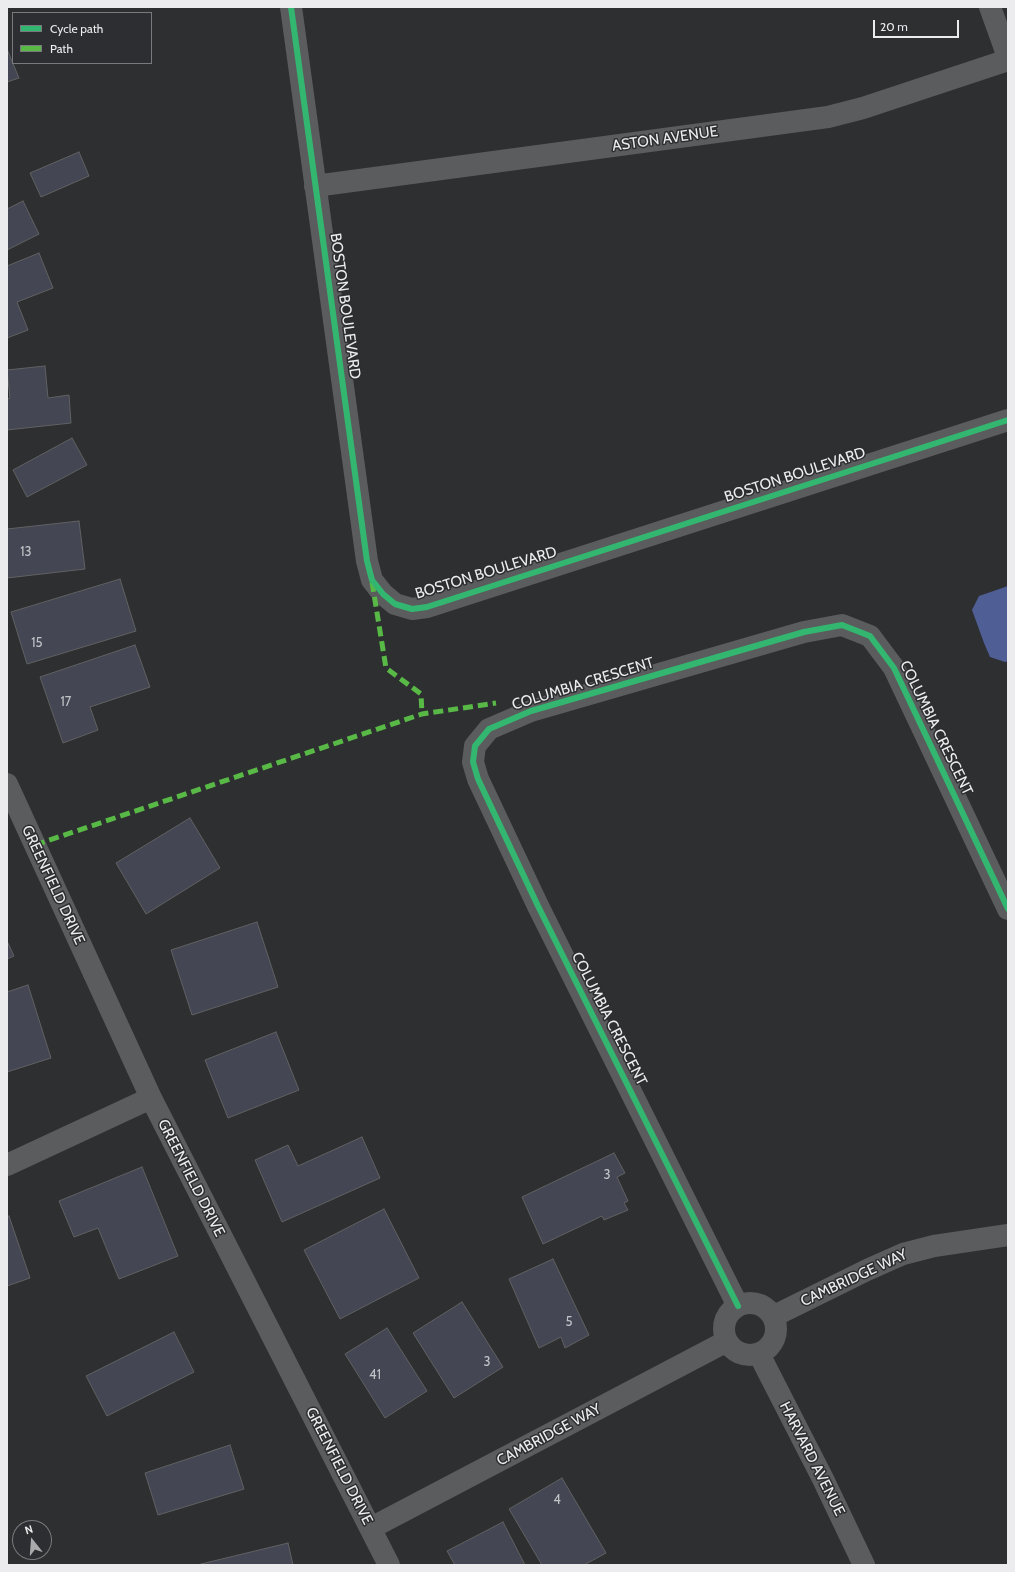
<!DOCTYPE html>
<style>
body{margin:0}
#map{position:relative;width:1015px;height:1572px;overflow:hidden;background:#2e2f30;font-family:Cabin,sans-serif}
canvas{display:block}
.frame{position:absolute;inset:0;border:8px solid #ececee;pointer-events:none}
.legend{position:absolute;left:12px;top:12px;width:140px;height:52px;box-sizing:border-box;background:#2d2e31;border:1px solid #797a7d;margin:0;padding:5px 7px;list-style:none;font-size:12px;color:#ececee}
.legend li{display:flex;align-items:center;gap:8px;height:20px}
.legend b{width:20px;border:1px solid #797a7d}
.north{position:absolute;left:12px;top:1520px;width:40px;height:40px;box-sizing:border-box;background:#2d2e31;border:1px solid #797a7d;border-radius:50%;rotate:343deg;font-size:11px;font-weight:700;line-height:16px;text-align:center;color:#ececee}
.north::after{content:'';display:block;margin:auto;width:14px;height:18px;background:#aaaaac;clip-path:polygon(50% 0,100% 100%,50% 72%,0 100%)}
.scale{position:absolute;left:873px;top:20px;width:86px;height:18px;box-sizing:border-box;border:2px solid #ececee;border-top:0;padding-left:5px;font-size:12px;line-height:14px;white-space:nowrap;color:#ececee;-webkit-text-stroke:3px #2d2e31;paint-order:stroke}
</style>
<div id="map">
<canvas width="1015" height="1572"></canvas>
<div class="frame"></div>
<ul class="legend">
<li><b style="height:5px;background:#33b770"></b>Cycle path</li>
<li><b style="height:5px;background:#58b947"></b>Path</li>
</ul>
<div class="north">N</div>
<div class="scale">20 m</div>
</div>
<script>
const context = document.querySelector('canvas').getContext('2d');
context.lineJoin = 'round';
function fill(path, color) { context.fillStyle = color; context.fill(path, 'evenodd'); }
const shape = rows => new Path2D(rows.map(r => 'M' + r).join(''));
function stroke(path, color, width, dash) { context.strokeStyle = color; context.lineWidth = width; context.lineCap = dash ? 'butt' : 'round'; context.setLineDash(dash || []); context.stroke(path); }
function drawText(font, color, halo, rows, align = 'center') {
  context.font = font + ' Cabin,sans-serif'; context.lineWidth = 3; context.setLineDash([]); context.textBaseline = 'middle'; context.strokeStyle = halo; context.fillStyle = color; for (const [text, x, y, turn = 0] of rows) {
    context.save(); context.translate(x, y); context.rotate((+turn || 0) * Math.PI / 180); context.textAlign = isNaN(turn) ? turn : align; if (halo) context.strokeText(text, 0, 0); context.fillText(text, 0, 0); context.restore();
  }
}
fill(shape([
 [1008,586,1008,661,1005,662,990,657,984,643,972,610,979,596]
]), '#4f5e95');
const building = shape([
 [7,49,19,78,7,82,7,49],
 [79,152,89,176,41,197,30,173,79,152],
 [23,201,39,234,7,250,7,209,23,201],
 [39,253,53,288,17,302,28,330,7,338,7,266,39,253],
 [45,366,48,398,69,395,71,423,7,430,7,399,10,398,7,370,45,366],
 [72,438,87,465,27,497,13,470,72,438],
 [79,521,85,569,7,578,7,529,79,521],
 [120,579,136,631,27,664,11,612,120,579],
 [135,645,150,687,90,707,98,730,63,743,40,677,135,645],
 [190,818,220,868,146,914,116,863,190,818],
 [257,922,278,987,192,1015,171,950,257,922],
 [7,941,14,956,7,959,7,941],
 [28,985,51,1058,7,1072,7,992,28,985],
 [276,1032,299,1090,228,1118,205,1060,276,1032],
 [362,1137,380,1178,282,1222,255,1160,288,1145,298,1166,362,1137],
 [614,1153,625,1173,617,1177,628,1201,624,1203,628,1210,604,1220,602,1216,543,1244,522,1197,614,1153],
 [142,1167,178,1256,119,1279,98,1228,74,1237,59,1201,142,1167],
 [384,1209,419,1278,340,1319,304,1250,384,1209],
 [9,1216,30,1278,7,1286,7,1217,9,1216],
 [553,1259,589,1335,565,1348,561,1337,539,1348,509,1279,553,1259],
 [462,1302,503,1367,454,1398,413,1333,462,1302],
 [387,1328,427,1391,385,1418,345,1354,387,1328],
 [174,1332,194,1372,107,1416,86,1376,174,1332],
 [230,1445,244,1489,158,1515,145,1473,230,1445],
 [562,1478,606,1553,584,1565,542,1565,509,1509,562,1478],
 [503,1522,525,1565,455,1565,447,1551,503,1522],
 [288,1543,293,1565,197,1565,288,1543]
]);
fill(building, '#444753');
stroke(building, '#606162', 1);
stroke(shape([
 [291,7,367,561,372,580,383,594,395,604,412,609,427,607,1008,420],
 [990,7,1008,57],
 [315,186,828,117,863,108,1008,60],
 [7,784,151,1098,389,1565],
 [7,1165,151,1098],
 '724 1329a26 26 0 1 1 52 0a26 26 0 1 1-52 0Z',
 [738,1306,538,906,478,779,473,762,475,746,489,729,531,711,804,632,842,625,870,636,894,668,1008,909],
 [774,1316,867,1270,903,1254,934,1246,1008,1235],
 [759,1354,823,1479,864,1565],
 [371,1528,727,1341]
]), '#5b5c5d', 22);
stroke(shape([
 [372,582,386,668,421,694,422,714],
 [35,845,422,714,496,703]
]), '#58b947', 5, [10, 5]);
stroke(shape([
 [291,7,367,561,372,580,383,594,395,604,412,609,427,607,1008,420],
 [738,1306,538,906,478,779,473,762,475,746,489,729,531,711,804,632,842,625,870,636,894,668,1008,909]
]), '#33b770', 6);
drawText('13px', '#c2c3c7', null, [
 ["13",26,552],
 ["15",37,643],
 ["17",66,702],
 ["3",607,1175],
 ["5",569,1322],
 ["3",487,1362],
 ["41",375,1375],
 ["4",557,1500]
]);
drawText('15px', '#ececee', '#2d2e31', [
 ["ASTON AVENUE",665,139,-8],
 ["BOSTON BOULEVARD",345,306,82],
 ["BOSTON BOULEVARD",795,475,-18],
 ["BOSTON BOULEVARD",486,573,-17],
 ["COLUMBIA CRESCENT",583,684,-17],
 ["COLUMBIA CRESCENT",936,728,64],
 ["GREENFIELD DRIVE",53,885,65],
 ["COLUMBIA CRESCENT",609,1019,63],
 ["GREENFIELD DRIVE",191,1178,63],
 ["CAMBRIDGE WAY",854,1278,-25],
 ["CAMBRIDGE WAY",549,1435,-28],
 ["HARVARD AVENUE",812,1459,63],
 ["GREENFIELD DRIVE",339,1466,63]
]);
</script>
